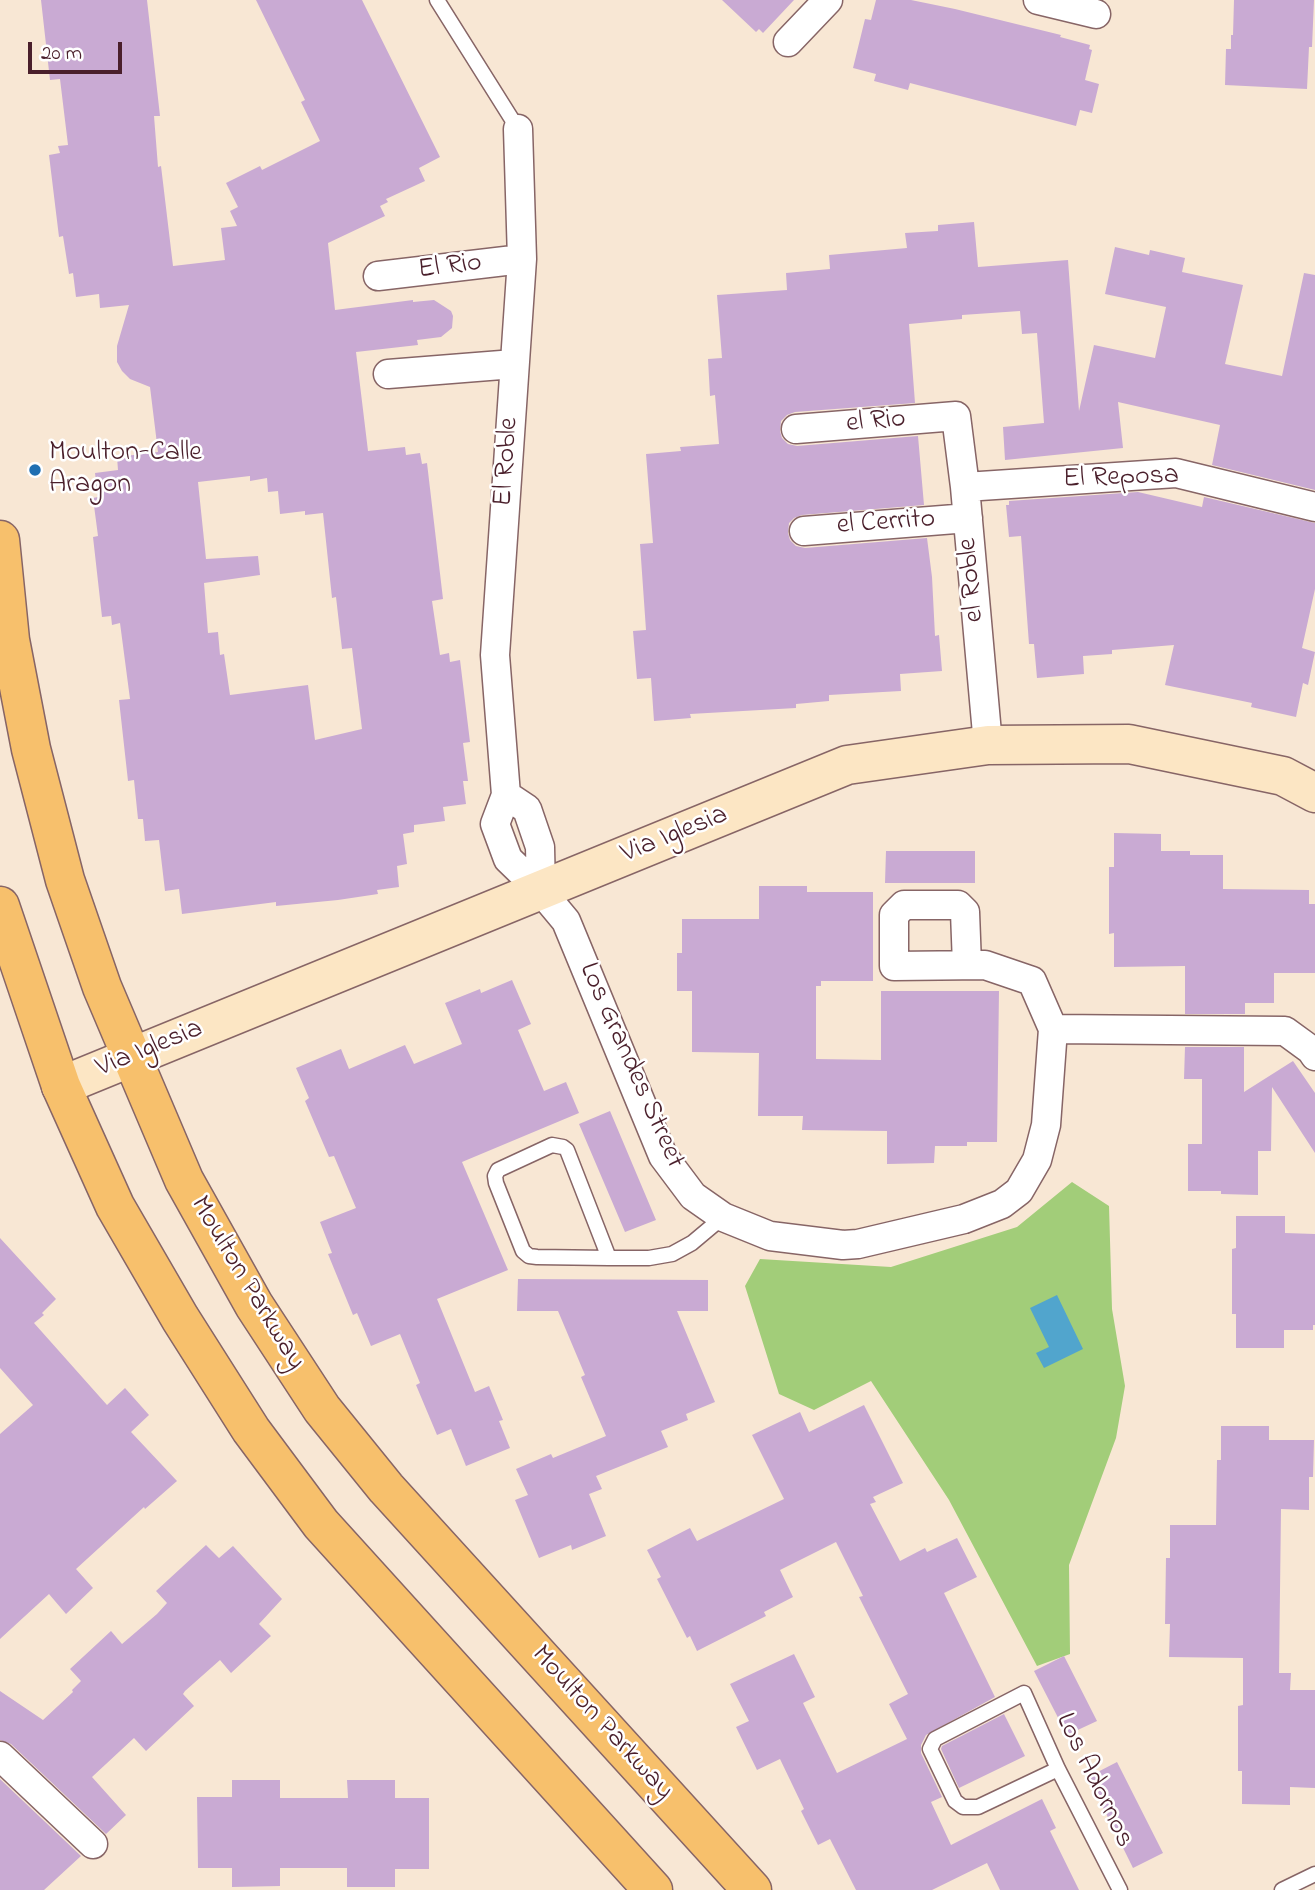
<!DOCTYPE html>
<style>
body{margin:0}
#map{position:relative;width:1315px;height:1890px;overflow:hidden;background:#f8e7d4;font-family:"Indie Flower",sans-serif}
canvas{display:block}
.scale{position:absolute;left:28px;top:42px;width:94px;height:32px;box-sizing:border-box;border:4px solid #4a1f2b;border-top:0;padding-left:9px;font-size:21px;line-height:24px;white-space:nowrap;color:#4a1f2b;-webkit-text-stroke:5px #fff;paint-order:stroke}
</style>
<div id="map">
<canvas width="1315" height="1890"></canvas>
<div class="scale">20 m</div>
</div>
<script>
const context = document.querySelector('canvas').getContext('2d');
context.lineJoin = 'round';
function fill(path, color) { context.fillStyle = color; context.fill(path, 'evenodd'); }
const shape = rows => new Path2D(rows.map(r => 'M' + r).join(''));
function stroke(path, color, width, dash) { context.strokeStyle = color; context.lineWidth = width; context.lineCap = dash ? 'butt' : 'round'; context.setLineDash(dash || []); context.stroke(path); }
function drawText(font, color, halo, rows, align = 'center') {
  context.font = font + ' "Indie Flower",sans-serif'; context.lineWidth = 5; context.setLineDash([]); context.textBaseline = 'middle'; context.strokeStyle = halo; context.fillStyle = color; for (const [text, x, y, turn = 0] of rows) {
    context.save(); context.translate(x, y); context.rotate((+turn || 0) * Math.PI / 180); context.textAlign = isNaN(turn) ? turn : align; if (halo) context.strokeText(text, 0, 0); context.fillText(text, 0, 0); context.restore();
  }
}
fill(shape([
 [1072,1182,1109,1206,1112,1309,1125,1386,1116,1438,1069,1565,1070,1654,1037,1666,949,1500,871,1381,814,1410,779,1394,745,1286,760,1259,891,1267,1017,1227]
]), '#a2cd79');
fill(shape([
 [1057,1295,1083,1349,1044,1368,1036,1353,1049,1347,1030,1308]
]), '#51a5cd');
fill(shape([
 [41,0,147,0,160,116,154,116,158,167,161,166,173,266,225,260,221,228,237,226,230,211,238,207,226,183,260,166,262,170,320,141,301,102,305,100,256,0,362,0,440,157,419,168,425,181,386,199,388,202,380,206,385,216,328,243,335,310,413,300,413,302,434,300,451,311,453,316,452,328,441,337,417,340,418,345,356,352,368,451,405,447,406,455,420,453,422,464,427,463,443,599,432,601,440,655,449,653,450,662,460,660,470,742,463,743,468,781,463,781,466,804,443,807,445,821,414,825,414,832,403,834,407,864,397,866,399,887,377,890,378,894,338,900,276,906,276,902,182,914,179,889,165,891,159,840,145,841,143,819,138,819,134,780,128,781,119,700,130,699,120,623,112,625,111,616,102,617,93,537,98,536,93,498,98,497,95,473,118,470,117,457,158,452,150,387,130,379,122,371,117,362,117,346,129,305,100,308,99,294,76,297,73,273,69,274,63,236,59,237,49,155,60,153,58,146,68,145,60,79,50,80],
 [250,476,250,481,267,478,268,492,278,491,280,514,305,511,305,515,323,513,332,598,336,597,342,649,352,648,362,729,315,740,308,685,230,695,224,654,220,655,218,632,208,633,204,583,260,575,258,556,206,559,198,482],
 [722,0,794,0,763,33,759,29,756,32],
 [876,0,911,0,955,9,1061,35,1060,37,1090,45,1089,49,1092,50,1085,80,1099,84,1092,113,1080,110,1076,126,910,83,908,90,874,81,876,74,853,68,865,19,871,20],
 [1234,0,1314,0,1312,47,1309,47,1307,89,1225,85,1226,49,1231,49,1231,35,1233,35],
 [974,222,978,267,1068,260,1079,411,1094,345,1155,358,1166,307,1105,294,1115,247,1149,255,1150,250,1185,258,1182,272,1243,285,1225,364,1282,376,1304,273,1315,275,1315,490,1212,465,1220,425,1118,402,1123,448,1005,460,1003,427,1044,423,1037,333,1022,334,1020,311,962,315,962,319,909,324,915,403,795,412,787,415,781,421,780,431,782,438,788,444,797,446,918,436,924,505,802,515,794,518,789,523,788,533,790,540,796,546,805,548,927,538,932,577,935,636,939,635,942,671,900,674,901,691,829,695,829,701,796,704,796,708,690,714,691,718,654,721,651,678,637,679,633,631,646,630,640,544,653,543,646,454,681,451,680,447,719,444,715,395,710,396,708,359,722,358,717,295,787,290,786,273,830,269,829,255,907,248,905,233,938,231,938,225],
 [1138,492,1202,507,1204,497,1315,523,1315,589,1302,648,1315,652,1308,685,1303,683,1296,717,1251,707,1252,703,1165,685,1174,645,1112,650,1112,654,1083,656,1084,674,1037,678,1034,644,1029,644,1021,536,1009,537,1006,505,1009,505,1009,501],
 [1114,833,1161,834,1161,851,1190,851,1190,855,1223,855,1223,889,1309,890,1309,904,1315,904,1315,973,1274,973,1274,1003,1245,1003,1245,1014,1185,1014,1185,966,1114,967,1114,933,1109,934,1109,867,1114,867],
 [886,851,975,851,975,883,885,883],
 [759,886,807,886,807,892,873,892,873,981,821,981,821,986,816,986,816,1059,881,1060,881,991,999,991,997,1142,967,1142,967,1146,935,1146,934,1163,887,1164,887,1131,802,1130,803,1116,758,1116,759,1053,692,1052,692,991,677,991,677,953,682,953,682,919,759,919],
 [512,980,531,1024,518,1030,544,1091,566,1082,579,1113,462,1162,508,1270,437,1299,475,1392,489,1386,503,1420,499,1421,510,1448,466,1466,451,1429,437,1435,416,1385,420,1383,400,1334,371,1346,357,1313,353,1315,328,1254,332,1253,320,1222,356,1208,334,1156,329,1157,305,1101,309,1098,296,1068,341,1049,349,1069,405,1045,414,1064,462,1044,445,1003,480,989,481,993],
 [1185,1047,1244,1047,1244,1092,1293,1061,1315,1093,1315,1153,1272,1087,1271,1151,1258,1151,1258,1195,1221,1194,1221,1191,1188,1191,1188,1144,1202,1144,1202,1079,1184,1079],
 [610,1111,656,1220,625,1232,579,1124],
 [1236,1216,1285,1216,1285,1233,1315,1234,1315,1325,1313,1325,1313,1330,1284,1330,1284,1348,1236,1348,1236,1314,1232,1314,1232,1249,1236,1248],
 [0,1238,56,1299,42,1313,44,1315,34,1323,107,1405,125,1388,149,1415,131,1432,177,1481,145,1509,144,1507,76,1569,93,1588,66,1614,49,1594,0,1639,0,1434,33,1405,0,1368],
 [518,1279,708,1280,708,1311,677,1311,715,1402,686,1414,688,1420,661,1431,668,1447,596,1476,602,1489,589,1494,606,1536,572,1550,571,1545,539,1558,515,1500,528,1495,516,1469,551,1454,553,1458,606,1436,581,1377,585,1375,558,1311,517,1311],
 [864,1405,903,1483,873,1497,876,1502,870,1504,900,1561,925,1548,927,1552,957,1538,977,1577,944,1593,995,1697,926,1735,921,1745,921,1753,942,1797,931,1802,951,1845,1042,1799,1056,1828,1050,1831,1079,1890,1000,1890,987,1863,932,1890,856,1890,830,1839,818,1845,801,1811,804,1809,780,1759,757,1770,736,1727,749,1721,730,1684,794,1654,815,1697,803,1703,837,1773,907,1739,889,1704,908,1694,859,1597,863,1596,836,1542,780,1570,793,1597,764,1612,766,1616,697,1651,690,1636,687,1638,657,1579,661,1577,647,1550,690,1528,697,1541,784,1499,752,1435,800,1412,809,1432],
 [1221,1426,1269,1426,1269,1440,1314,1440,1313,1477,1309,1477,1309,1510,1281,1509,1279,1673,1291,1673,1290,1690,1315,1690,1315,1788,1290,1787,1290,1805,1242,1804,1242,1771,1238,1771,1238,1706,1243,1705,1243,1658,1169,1657,1170,1624,1165,1624,1166,1558,1170,1558,1170,1525,1216,1525,1217,1460,1221,1460],
 [206,1545,219,1558,233,1546,282,1599,259,1624,271,1636,231,1673,220,1660,185,1691,183,1694,194,1706,146,1751,134,1738,92,1777,126,1815,106,1834,11,1744,0,1740,0,1691,43,1720,73,1692,72,1690,81,1681,70,1669,111,1631,122,1644,157,1614,167,1603,156,1591],
 [1064,1656,1097,1721,1067,1735,1034,1671],
 [1004,1714,1025,1756,959,1788,941,1749,942,1746],
 [1117,1762,1163,1853,1133,1868,1088,1777],
 [0,1779,81,1856,44,1890,0,1890],
 [232,1780,280,1780,280,1798,348,1798,347,1780,395,1780,395,1798,429,1798,429,1869,395,1869,395,1887,347,1887,347,1868,280,1868,280,1886,232,1887,232,1868,198,1868,197,1797,232,1797]
]), '#c9aad3');
const lane = shape([
 [437,0,518,129],
 [609,1258,567,1150,563,1147,552,1145,498,1170,495,1176,496,1183,523,1251,529,1256,537,1257,609,1258,649,1258,672,1254,692,1243,723,1217],
 [1058,1769,978,1807,963,1807,955,1801,930,1749,935,1739,1024,1693,1058,1769,1120,1890],
 [1282,1890,1315,1874]
]);
const street = shape([
 [1038,0,1096,14],
 [788,42,828,0],
 [518,129,522,259,495,655,506,795,495,824,508,859,541,891,566,921,663,1156,693,1196,723,1217,770,1236,843,1245,858,1244,964,1219,1002,1204,1019,1191,1037,1160,1046,1125,1053,1029],
 [378,276,522,259],
 [388,374,514,364],
 [796,429,956,416,965,487,988,745],
 [965,487,1176,473,1315,507],
 [804,531,968,518],
 [506,795,527,809,540,847,541,891],
 [967,965,965,912,958,905,904,905,894,915,894,966,985,965,1032,981,1053,1029,1285,1031,1311,1050,1315,1056],
 [0,1756,93,1844]
]);
const secondary = shape([
 [61,1086,847,765,988,745,1129,744,1283,776,1315,793]
]);
const primary = shape([
 [0,540,10,640,31,749,65,880,102,987,184,1180,254,1305,322,1409,386,1488,752,1890],
 [0,906,61,1086,115,1206,180,1318,251,1430,321,1524,653,1890]
]);
stroke(lane, '#876566', 17);
stroke(street, '#876566', 31);
stroke(secondary, '#876566', 41);
stroke(primary, '#876566', 41);
stroke(lane, '#fff', 14);
stroke(street, '#fff', 28);
stroke(secondary, '#fce6c4', 38);
stroke(primary, '#f7c06c', 38);
for (const [x, y, r, color] of [
 [35,470,7,"#1f6fb2"]
]) { const dot = new Path2D(); dot.arc(x, y, r, 0, 2 * Math.PI); context.fillStyle = color; context.fill(dot); stroke(dot, '#fff', 2.5); }
drawText('28px', '#4a1f2b', '#fff', [
 ["El Rio",450,268,-7],
 ["el Rio",876,423,-5],
 ["El Roble",508,462,-86],
 ["El Reposa",1121,479,-2],
 ["el Cerrito",886,524,-4],
 ["el Roble",973,580,-95],
 ["Via Iglesia",675,836,-22],
 ["Via Iglesia",150,1050,-22],
 ["Los Grandes Street",630,1066,66],
 ["Moulton Parkway",246,1284,59],
 ["Moulton Parkway",601,1724,48],
 ["Los Adornos",1093,1781,64]
]);
drawText('28px', '#4a1f2b', '#fff', [
 ["Moulton-Calle",49,454],
 ["Aragon",49,486]
], 'left');
</script>
